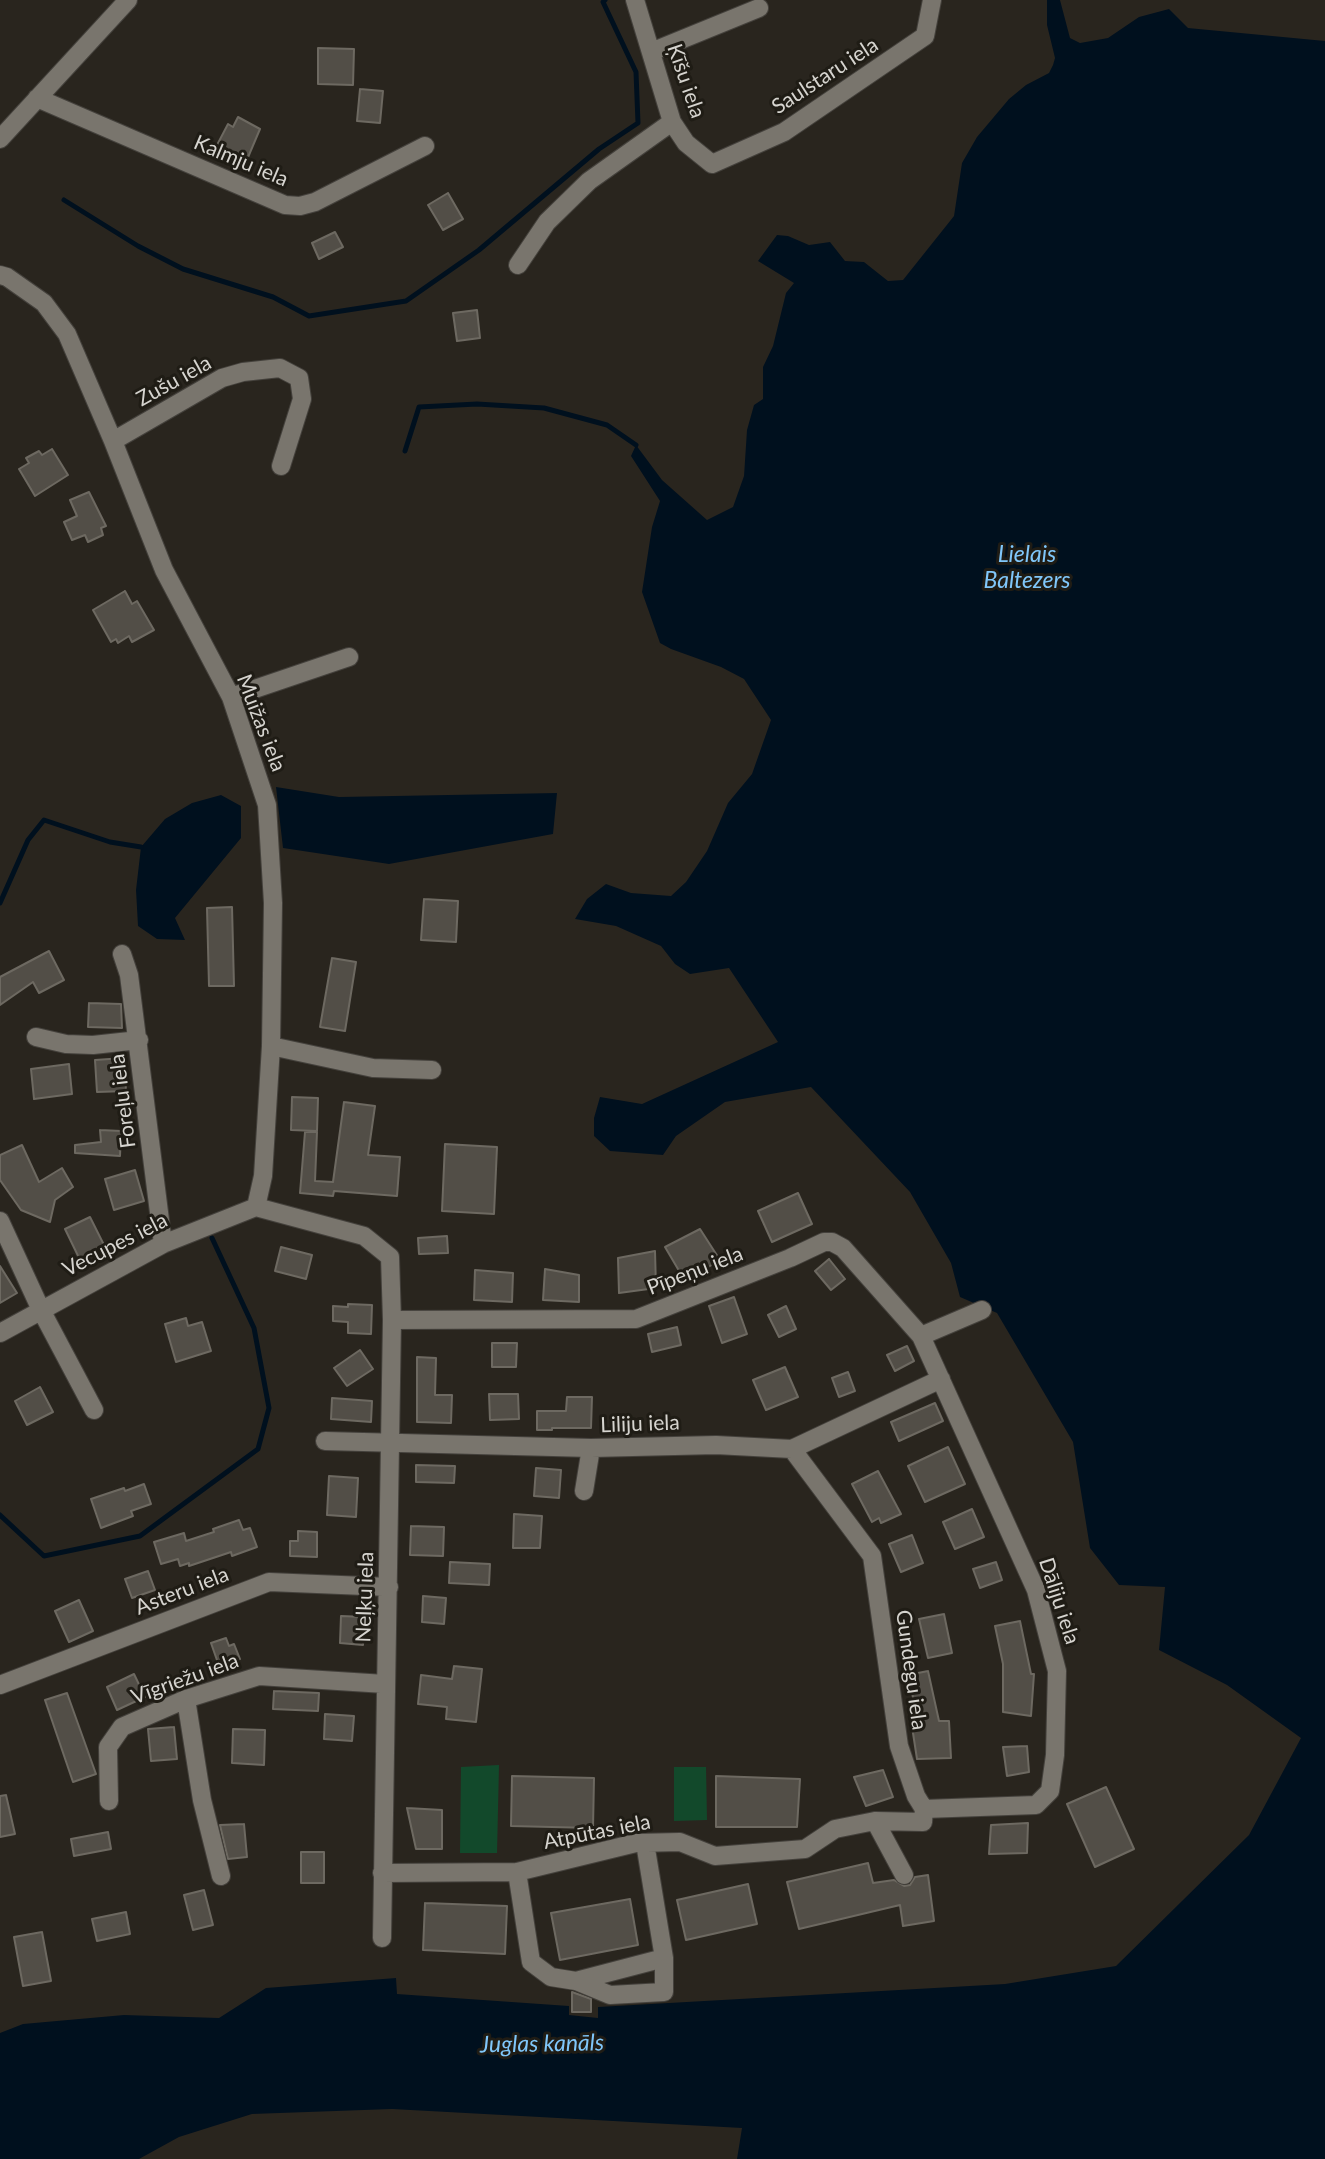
<!DOCTYPE html>
<meta charset="utf-8">
<style>
body{margin:0}
canvas{display:block;background:#29251e}
</style>
<canvas width="1325" height="2159"></canvas>
<script>
const context = document.querySelector('canvas').getContext('2d');
context.lineJoin = 'round';
function fill(path, color) { context.fillStyle = color; context.fill(path, 'evenodd'); }
const shape = rows => new Path2D(rows.map(r => 'M' + r).join(''));
function stroke(path, color, width, dash) { context.strokeStyle = color; context.lineWidth = width; context.lineCap = dash ? 'butt' : 'round'; context.setLineDash(dash || []); context.stroke(path); }
function drawText(font, color, halo, rows, align = 'center') {
  context.font = font + ' Lato,sans-serif'; context.lineWidth = 6; context.setLineDash([]); context.textBaseline = 'middle'; context.strokeStyle = halo; context.fillStyle = color; for (const [text, x, y, turn = 0] of rows) {
    context.save(); context.translate(x, y); context.rotate((+turn || 0) * Math.PI / 180); context.textAlign = isNaN(turn) ? turn : align; if (halo) context.strokeText(text, 0, 0); context.fillText(text, 0, 0); context.restore();
  }
}
fill(shape([
 [499,1765,497,1853,460,1853,461,1767],
 [674,1767,706,1767,707,1820,674,1821]
]), '#12492b');
fill(shape([
 [1047,0,1060,0,1070,38,1080,43,1108,38,1139,17,1169,9,1188,28,1325,41,1325,2159,737,2159,742,2128,392,2109,252,2114,179,2137,139,2159,0,2159,0,2033,23,2024,124,2015,219,2018,266,1988,396,1978,397,1994,569,2006,569,2015,598,2018,598,2007,1005,1984,1116,1966,1249,1835,1301,1738,1227,1685,1159,1650,1165,1587,1119,1585,1090,1548,1073,1442,997,1313,960,1297,951,1263,910,1192,811,1087,725,1102,676,1136,663,1155,610,1151,594,1136,594,1118,600,1097,642,1104,778,1042,729,968,690,974,675,964,661,946,616,926,575,919,587,899,606,884,631,893,671,896,686,882,707,851,728,803,752,774,771,720,744,679,721,667,671,649,660,643,642,592,652,527,660,501,631,456,636,445,662,480,707,520,733,507,744,476,747,430,754,405,763,399,763,367,773,346,786,293,794,283,758,261,777,235,788,236,809,245,830,242,845,261,864,262,888,281,903,280,954,216,962,163,977,137,1009,99,1026,85,1049,73,1053,65,1055,58,1047,25],
 [276,787,339,797,557,793,553,834,389,864,283,848],
 [221,795,241,806,241,838,175,918,185,940,157,939,138,926,136,890,141,847,165,819,192,803]
]), '#00101e');
stroke(shape([
 [64,200,138,246,183,269,273,297,309,316,406,301,479,250,599,149,638,123,636,72,603,2,605,0],
 [405,451,419,407,477,404,544,408,607,425,636,445],
 [0,903,28,840,44,820,110,842,141,847],
 [0,1515,44,1556,140,1536,258,1449,269,1408,254,1328,212,1238]
]), '#00101e', 5);
const building = shape([
 [318,48,354,49,353,85,318,84,318,48],
 [360,89,383,91,380,123,357,121,360,89],
 [238,117,260,129,246,162,216,147,228,124,233,127,238,117],
 [448,193,463,219,443,230,428,205,448,193],
 [335,232,343,247,319,259,312,243,335,232],
 [477,310,480,338,457,341,453,313,477,310],
 [52,449,68,475,35,496,19,469,29,463,26,458,39,451,42,455,52,449],
 [89,492,106,526,101,528,103,535,88,542,85,535,72,540,64,522,77,516,70,500,89,492],
 [125,591,132,604,137,601,154,630,132,642,129,636,118,643,116,639,111,642,93,610,125,591],
 [424,899,458,901,456,942,421,940,424,899],
 [232,907,234,986,209,986,207,908,232,907],
 [49,951,64,980,39,993,33,982,0,1005,0,977,49,951],
 [332,958,356,962,345,1031,320,1027,332,958],
 [89,1003,121,1004,122,1028,88,1027,89,1003],
 [124,1058,126,1091,97,1092,95,1060,124,1058],
 [69,1064,72,1094,34,1099,31,1069,69,1064],
 [292,1097,318,1098,317,1131,291,1130,292,1097],
 [344,1102,375,1106,368,1155,400,1157,397,1196,334,1191,333,1196,300,1193,305,1132,317,1132,315,1181,333,1182,344,1102],
 [100,1130,121,1131,120,1156,75,1153,75,1145,101,1142,100,1130],
 [445,1144,497,1147,494,1214,442,1211,445,1144],
 [22,1145,39,1182,62,1168,73,1187,55,1200,50,1222,21,1210,0,1180,0,1155,22,1145],
 [135,1170,144,1201,114,1210,105,1179,135,1170],
 [798,1193,812,1224,772,1242,758,1211,798,1193],
 [90,1217,106,1249,81,1262,65,1229,90,1217],
 [700,1229,720,1260,685,1281,665,1247,700,1229],
 [447,1236,448,1253,419,1254,418,1238,447,1236],
 [281,1247,312,1255,306,1279,275,1271,281,1247],
 [655,1251,656,1288,619,1293,618,1258,655,1251],
 [829,1259,845,1279,831,1290,815,1271,829,1259],
 [0,1266,17,1293,0,1303,0,1266],
 [545,1269,579,1275,579,1302,543,1300,545,1269],
 [475,1270,513,1273,512,1302,474,1300,475,1270],
 [734,1297,747,1334,722,1343,709,1306,734,1297],
 [348,1304,372,1305,371,1334,348,1333,348,1322,333,1321,333,1306,348,1307,348,1304],
 [786,1306,796,1329,779,1337,768,1315,786,1306],
 [186,1318,188,1326,202,1322,211,1351,176,1362,165,1324,186,1318],
 [677,1327,681,1345,652,1352,648,1334,677,1327],
 [492,1343,517,1343,516,1367,492,1367,492,1343],
 [907,1346,914,1361,895,1371,887,1355,907,1346],
 [360,1350,373,1369,347,1386,334,1368,360,1350],
 [417,1357,436,1358,435,1395,452,1395,451,1423,417,1422,417,1357],
 [785,1367,798,1397,766,1410,753,1380,785,1367],
 [848,1372,855,1391,839,1397,832,1378,848,1372],
 [40,1387,53,1412,27,1425,15,1401,40,1387],
 [489,1394,518,1394,519,1419,490,1420,489,1394],
 [567,1397,592,1397,591,1428,552,1428,552,1430,537,1430,537,1411,566,1411,567,1397],
 [332,1398,372,1401,371,1422,331,1419,332,1398],
 [935,1403,943,1421,899,1441,891,1422,935,1403],
 [948,1447,965,1484,925,1502,908,1466,948,1447],
 [416,1465,455,1466,454,1483,416,1482,416,1465],
 [536,1468,561,1470,559,1498,534,1496,536,1468],
 [878,1471,901,1514,881,1523,879,1518,872,1522,852,1484,878,1471],
 [329,1476,358,1478,356,1517,327,1515,329,1476],
 [144,1484,151,1504,131,1511,133,1516,101,1528,91,1499,124,1488,125,1491,144,1484],
 [972,1509,984,1537,955,1549,943,1522,972,1509],
 [514,1514,542,1516,540,1548,513,1548,514,1514],
 [239,1520,243,1530,250,1528,257,1547,232,1556,231,1552,189,1566,189,1563,180,1566,178,1559,161,1564,154,1542,184,1533,186,1541,214,1532,213,1529,239,1520],
 [411,1526,444,1527,443,1556,410,1555,411,1526],
 [298,1531,317,1532,317,1557,290,1556,290,1541,298,1541,298,1531],
 [912,1535,923,1563,901,1572,889,1544,912,1535],
 [450,1562,490,1564,489,1585,449,1583,450,1562],
 [996,1562,1002,1580,980,1588,973,1569,996,1562],
 [148,1571,155,1590,132,1598,125,1579,148,1571],
 [423,1596,446,1598,444,1624,422,1622,423,1596],
 [79,1600,93,1631,69,1642,55,1611,79,1600],
 [944,1614,952,1653,928,1658,919,1619,944,1614],
 [341,1616,365,1617,363,1645,340,1643,341,1616],
 [1020,1621,1031,1674,1034,1674,1031,1716,1003,1712,1003,1664,995,1626,1020,1621],
 [226,1638,229,1646,234,1644,240,1659,219,1666,211,1643,226,1638],
 [454,1666,482,1669,476,1722,446,1719,447,1707,418,1704,421,1675,452,1679,454,1666],
 [928,1671,939,1721,949,1721,951,1758,917,1759,911,1720,918,1720,908,1675,928,1671],
 [134,1674,145,1697,117,1710,107,1687,134,1674],
 [274,1691,319,1693,318,1711,273,1709,274,1691],
 [67,1693,96,1774,73,1782,45,1700,67,1693],
 [325,1714,354,1716,352,1741,324,1739,325,1714],
 [174,1727,177,1759,151,1761,148,1729,174,1727],
 [233,1729,265,1730,264,1765,232,1763,233,1729],
 [1027,1746,1029,1772,1007,1776,1003,1747,1027,1746],
 [883,1770,893,1797,866,1806,854,1777,883,1770],
 [512,1776,594,1778,593,1828,511,1826,512,1776],
 [716,1776,800,1779,797,1827,716,1827,716,1776],
 [1106,1787,1134,1849,1095,1867,1067,1804,1106,1787],
 [6,1795,15,1834,0,1837,0,1796,6,1795],
 [407,1808,442,1810,442,1849,416,1849,407,1808],
 [1028,1823,1027,1853,989,1854,991,1825,1028,1823],
 [244,1824,247,1857,228,1859,220,1825,244,1824],
 [108,1832,111,1849,74,1856,71,1839,108,1832],
 [301,1852,324,1852,324,1883,301,1883,301,1852],
 [868,1863,873,1883,894,1880,904,1886,910,1885,915,1877,928,1875,934,1921,903,1926,900,1905,799,1929,787,1882,868,1863],
 [748,1884,757,1924,686,1940,677,1900,748,1884],
 [204,1890,213,1925,193,1930,184,1895,204,1890],
 [630,1899,638,1945,560,1960,551,1913,630,1899],
 [425,1903,507,1906,505,1954,423,1950,425,1903],
 [126,1912,130,1934,97,1941,92,1919,126,1912],
 [42,1932,51,1981,23,1986,14,1937,42,1932],
 [572,1992,591,1999,591,2012,572,2012,572,1992]
]);
fill(building, '#524e47');
stroke(building, '#6d6961', 2);
const minor = shape([
 [635,0,672,122,686,143,712,164,784,132,925,36,932,0],
 [651,52,759,8],
 [37,98,285,205,300,206,315,202,425,146],
 [0,139,128,0],
 [518,265,547,222,589,181,672,122],
 [0,275,7,277,44,303,67,334,113,441,164,570,231,697,267,805,273,903,271,1046,263,1176,256,1207],
 [113,441,222,378,243,372,280,368,299,378,302,399,281,466],
 [231,697,349,657],
 [122,954,129,975,163,1244],
 [36,1037,66,1044,93,1045,139,1040],
 [271,1046,373,1068,432,1070],
 [256,1207,364,1236,390,1257,392,1320,382,1938],
 [0,1221,41,1310,94,1410],
 [392,1320,636,1319,790,1258,824,1242,832,1242,843,1248,921,1336,1036,1590,1057,1671,1055,1755,1050,1791,1036,1805,924,1809,916,1796,899,1746,872,1556,792,1449],
 [0,1333,163,1244,256,1207],
 [921,1336,982,1310],
 [325,1441,591,1448,716,1445,792,1449,941,1379],
 [584,1491,591,1448],
 [0,1685,269,1582,389,1587],
 [186,1699,202,1800,221,1876],
 [109,1801,108,1747,122,1727,186,1699,259,1676,385,1684],
 [875,1821,904,1875],
 [517,1872,531,1962,551,1977,576,1981,664,1958,645,1843],
 [382,1873,517,1872,636,1843,680,1842,715,1856,805,1849,835,1829,875,1821,923,1822,924,1809],
 [576,1981,610,1995,664,1992,664,1958]
]);
stroke(minor, '#44413c', 20);
stroke(minor, '#79756d', 18);
drawText('21px', '#d6d4cf', '#1f1c15', [
 ["Saulstaru iela",825,76,-33],
 ["Ķīšu iela",686,81,71],
 ["Kalmju iela",241,161,23],
 ["Zušu iela",174,381,-29],
 ["Muižas iela",261,723,69],
 ["Foreļu iela",123,1101,-97],
 ["Vecupes iela",115,1245,-27],
 ["Pīpeņu iela",695,1271,-21],
 ["Liliju iela",640,1424,-2],
 ["Asteru iela",182,1591,-21],
 ["Neļķu iela",365,1597,-88],
 ["Dāliju iela",1059,1601,72],
 ["Gundegu iela",911,1670,82],
 ["Vīgriežu iela",185,1679,-20],
 ["Atpūtas iela",597,1832,-11]
]);
drawText('italic 23px', '#80c7fa', '#1f1c15', [
 ["Lielais",1027,555],
 ["Baltezers",1027,581],
 ["Juglas kanāls",542,2044,-1]
]);
</script>
